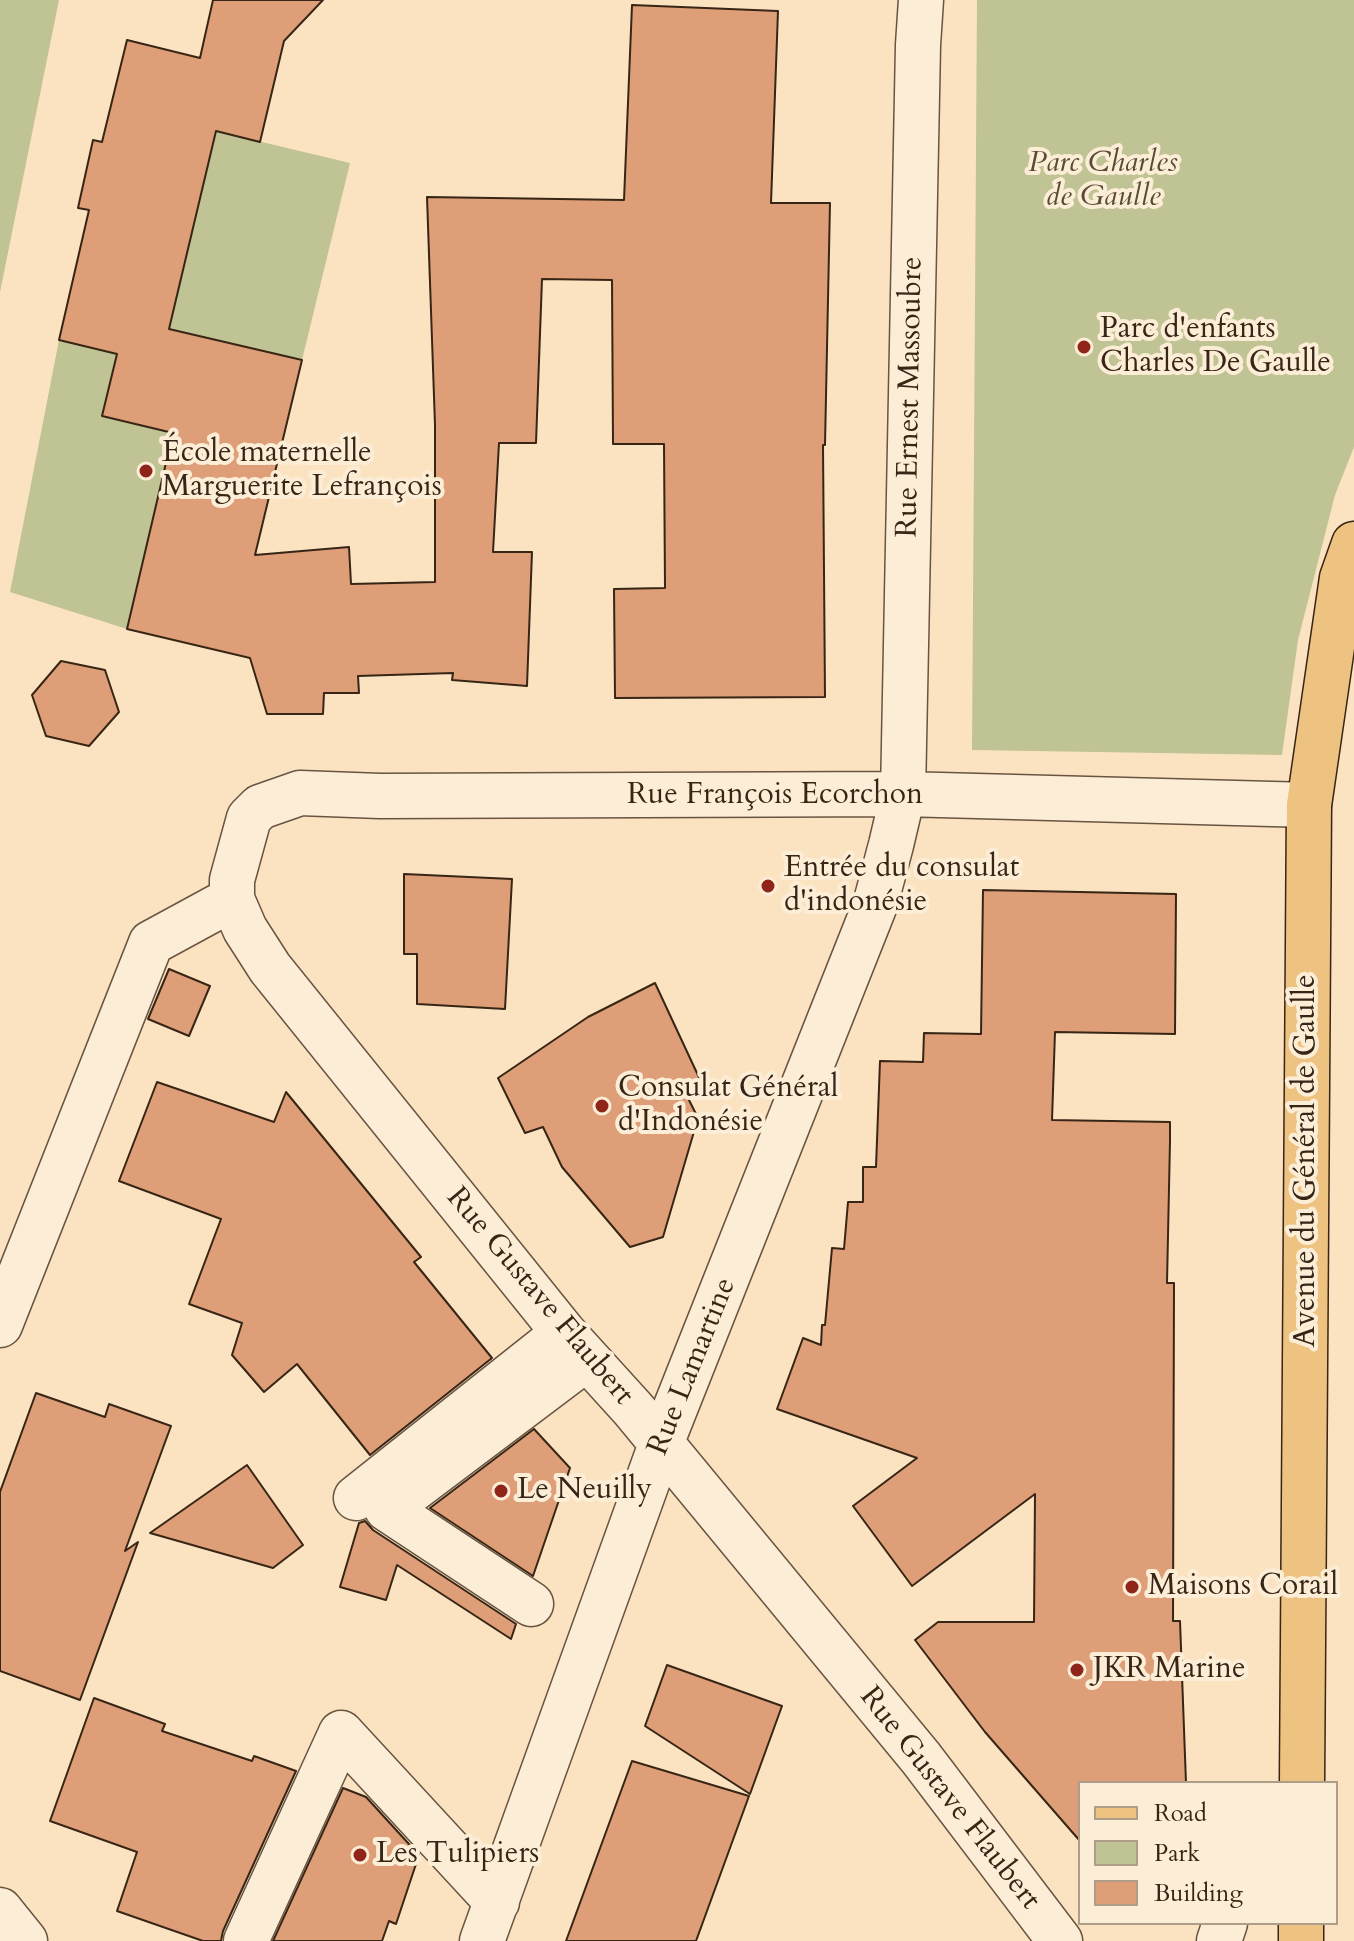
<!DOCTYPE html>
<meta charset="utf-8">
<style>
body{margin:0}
#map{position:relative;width:1354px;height:1941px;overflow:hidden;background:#fbe3c2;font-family:Cardo,serif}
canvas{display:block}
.legend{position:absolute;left:1078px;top:1781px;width:260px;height:144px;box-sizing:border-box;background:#fcedd7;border:2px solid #ad9d89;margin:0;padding:10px 14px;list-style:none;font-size:24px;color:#372515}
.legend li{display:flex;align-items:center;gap:16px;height:40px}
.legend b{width:40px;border:2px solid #ad9d89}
</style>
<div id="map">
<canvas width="1354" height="1941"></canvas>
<ul class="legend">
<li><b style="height:10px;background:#eec281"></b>Road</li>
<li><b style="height:22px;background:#c0c393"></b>Park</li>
<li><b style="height:22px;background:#de9e77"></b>Building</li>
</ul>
</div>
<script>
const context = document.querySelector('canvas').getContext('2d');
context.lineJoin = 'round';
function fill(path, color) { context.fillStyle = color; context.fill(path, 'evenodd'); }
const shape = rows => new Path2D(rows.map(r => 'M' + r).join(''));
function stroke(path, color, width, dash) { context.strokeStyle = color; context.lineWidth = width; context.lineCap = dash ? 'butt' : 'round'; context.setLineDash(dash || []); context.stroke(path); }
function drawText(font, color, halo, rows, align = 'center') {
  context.font = font + ' Cardo,serif'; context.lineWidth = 8; context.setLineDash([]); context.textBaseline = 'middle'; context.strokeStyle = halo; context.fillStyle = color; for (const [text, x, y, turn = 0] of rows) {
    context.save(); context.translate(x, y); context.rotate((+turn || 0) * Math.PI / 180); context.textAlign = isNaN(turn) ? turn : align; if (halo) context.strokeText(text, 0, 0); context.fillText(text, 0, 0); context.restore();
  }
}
fill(shape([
 [0,0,59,0,0,292],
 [977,0,1354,0,1354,447,1335,495,1298,640,1282,755,972,750],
 [216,131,350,163,302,360,169,329],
 [59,340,117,354,103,416,173,433,127,629,10,592]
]), '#c0c393');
const building = shape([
 [213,0,323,0,284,41,260,142,216,131,169,329,302,360,255,555,349,547,351,584,435,582,435,425,427,197,624,200,632,5,778,11,771,203,830,203,825,445,823,445,825,697,615,698,614,589,665,588,664,444,613,444,612,280,542,279,536,443,499,443,493,552,532,552,527,686,452,680,453,673,358,676,359,693,324,693,323,714,267,714,250,658,127,629,173,433,102,416,117,354,59,340,89,210,78,208,93,140,102,142,127,40,200,58,213,0],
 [61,661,105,670,119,712,89,746,46,736,32,695,61,661],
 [404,874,512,879,505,1009,417,1004,417,954,404,954,404,874],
 [983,890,1176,894,1175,1034,1055,1032,1052,1120,1170,1122,1170,1141,1167,1283,1174,1283,1173,1621,1180,1621,1186,1783,1080,1783,1080,1841,985,1732,915,1640,938,1622,1034,1622,1035,1494,912,1586,853,1506,917,1458,777,1409,803,1338,821,1345,822,1325,825,1325,832,1248,844,1249,848,1202,863,1202,863,1167,876,1167,880,1061,923,1062,924,1033,981,1034,983,890],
 [169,969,210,986,189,1036,148,1019,169,969],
 [655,983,703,1086,686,1094,698,1118,663,1237,630,1247,562,1167,543,1127,525,1133,498,1078,588,1017,655,983],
 [157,1082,274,1122,286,1092,421,1257,414,1262,492,1358,370,1455,297,1364,264,1392,232,1355,242,1323,189,1304,221,1219,119,1181,157,1082],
 [36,1393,105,1417,109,1404,171,1426,125,1551,138,1542,80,1700,0,1671,0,1492,36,1393],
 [534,1429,570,1468,533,1576,430,1508,534,1429],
 [247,1465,303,1545,273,1568,150,1533,247,1465],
 [365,1521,373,1530,516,1624,511,1639,397,1565,386,1600,340,1587,359,1523,365,1521],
 [667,1665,782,1706,750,1794,645,1726,667,1665],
 [94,1698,165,1724,162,1731,252,1761,254,1756,296,1771,223,1931,221,1941,203,1941,117,1911,137,1852,50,1821,94,1698],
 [632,1761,749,1796,696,1941,566,1941,632,1761],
 [343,1788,366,1797,419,1855,396,1924,389,1921,382,1941,273,1941,343,1788]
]);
fill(building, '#de9e77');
stroke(building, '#372515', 2);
const minor = shape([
 [0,1325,151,943,232,899],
 [356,1498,564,1333],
 [531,1604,387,1509,586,1359],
 [0,1910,25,1941],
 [246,1941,341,1733,497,1902],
 [482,1941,661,1444,875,905,891,845,903,794,918,45,921,0],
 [1060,1941,921,1758,633,1409,564,1333,270,968,245,929,232,899,232,880,249,818,260,807,300,793,380,796,903,794,1309,805],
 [1219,1941,1225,1923]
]);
const major = shape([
 [1302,1783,1309,805,1342,578,1354,544],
 [1301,1941,1301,1923]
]);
stroke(minor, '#685440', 47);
stroke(major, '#372515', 47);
stroke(minor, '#fcedd7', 44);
stroke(major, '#eec281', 44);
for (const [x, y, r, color] of [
 [1084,347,8,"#8f2418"],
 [146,471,8,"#8f2418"],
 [768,886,8,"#8f2418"],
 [602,1106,8,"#8f2418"],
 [501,1491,8,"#8f2418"],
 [1132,1587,8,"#8f2418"],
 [1077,1670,8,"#8f2418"],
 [360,1855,8,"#8f2418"]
]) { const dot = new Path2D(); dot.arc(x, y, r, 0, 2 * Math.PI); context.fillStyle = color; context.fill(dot); stroke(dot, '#fcedd7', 3); }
drawText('italic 30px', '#594c34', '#fcedd7', [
 ["Parc Charles",1103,164],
 ["de Gaulle",1103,198]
]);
drawText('30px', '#372515', '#fcedd7', [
 ["Parc d'enfants",1100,330],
 ["Charles De Gaulle",1100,364],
 ["École maternelle",162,454],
 ["Marguerite Lefrançois",162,488],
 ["Entrée du consulat",784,869],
 ["d'indonésie",784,903],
 ["Consulat Général",618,1089],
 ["d'Indonésie",618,1123],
 ["Le Neuilly",517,1491],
 ["Maisons Corail",1148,1587],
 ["JKR Marine",1093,1670],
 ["Les Tulipiers",376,1855]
], 'left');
drawText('30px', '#372515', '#fcedd7', [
 ["Rue Ernest Massoubre",911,397,-89],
 ["Rue François Ecorchon",775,796],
 ["Avenue du Général de Gaulle",1307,1161,-90],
 ["Rue Gustave Flaubert",539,1297,50],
 ["Rue Lamartine",693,1367,-68],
 ["Rue Gustave Flaubert",949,1799,52]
]);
</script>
